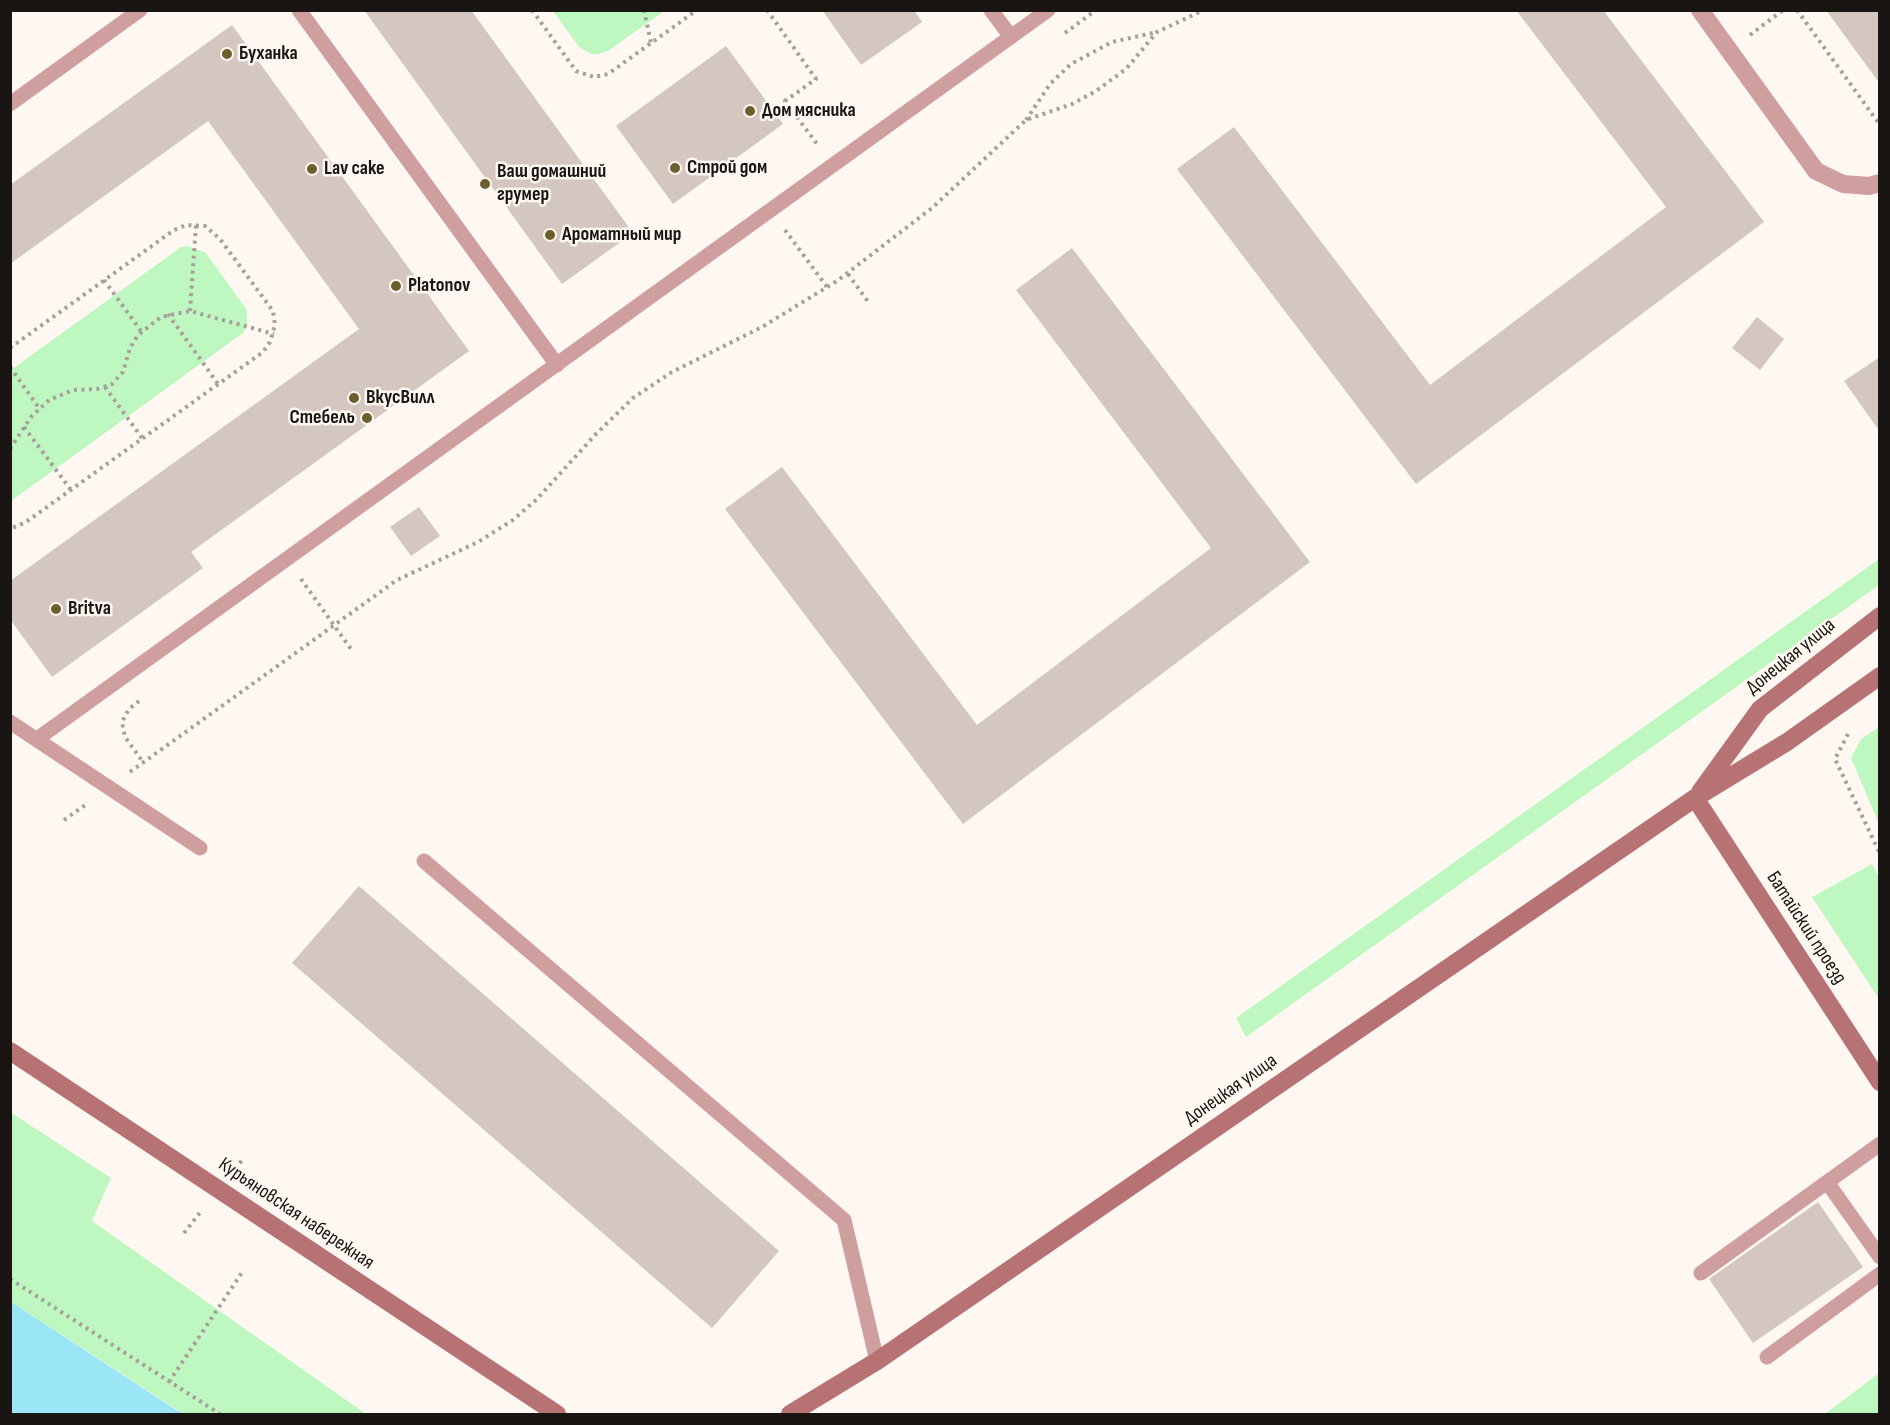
<!DOCTYPE html>
<meta charset="utf-8">
<style>
body{margin:0}
#map{position:relative;width:1890px;height:1425px;overflow:hidden;background:#fef7f2;font-family:"Sofia Sans Condensed",sans-serif}
canvas{display:block}
.frame{position:absolute;inset:0;border:12px solid #191512;pointer-events:none}
</style>
<div id="map">
<canvas width="1890" height="1425"></canvas>
<div class="frame"></div>
</div>
<script>
const context = document.querySelector('canvas').getContext('2d');
context.lineJoin = 'round';
function fill(path, color) { context.fillStyle = color; context.fill(path, 'evenodd'); }
const shape = rows => new Path2D(rows.map(r => 'M' + r).join(''));
function stroke(path, color, width, dash) { context.strokeStyle = color; context.lineWidth = width; context.lineCap = dash ? 'butt' : 'round'; context.setLineDash(dash || []); context.stroke(path); }
function drawText(font, color, halo, rows, align = 'center') {
  context.font = font + ' "Sofia Sans Condensed",sans-serif'; context.lineWidth = 5; context.setLineDash([]); context.textBaseline = 'middle'; context.strokeStyle = halo; context.fillStyle = color; for (const [text, x, y, turn = 0] of rows) {
    context.save(); context.translate(x, y); context.rotate((+turn || 0) * Math.PI / 180); context.textAlign = isNaN(turn) ? turn : align; if (halo) context.strokeText(text, 0, 0); context.fillText(text, 0, 0); context.restore();
  }
}
fill(shape([
 [553,11,664,11,608,51,599,54,591,54,579,47],
 [188,246,206,253,247,310,247,326,243,333,11,501,11,370,181,247],
 [1879,559,1879,585,1246,1037,1236,1018],
 [1879,727,1879,824,1851,758,1861,739],
 [1872,864,1879,877,1879,999,1812,897],
 [10,1112,111,1178,92,1221,366,1414,184,1414,11,1302],
 [1879,1373,1879,1414,1825,1414]
]), '#bff7c0');
fill(shape([
 [11,1302,175,1409,184,1414,11,1414]
]), '#9be6f6');
fill(shape([
 [364,10,471,10,633,233,562,284],
 [822,10,914,10,922,22,861,65],
 [1516,10,1603,10,1764,222,1416,484,1177,169,1234,127,1430,385,1666,207],
 [1826,10,1880,10,1880,84,1834,21],
 [232,25,469,351,191,552,203,568,52,677,10,619,10,581,359,329,208,121,10,264,10,185],
 [726,46,783,124,673,204,616,126],
 [1072,248,1310,562,963,824,725,509,782,467,977,725,1211,548,1016,290],
 [1757,317,1784,339,1760,370,1732,348],
 [1880,357,1880,432,1844,381],
 [419,507,440,536,411,556,390,527],
 [359,886,779,1251,712,1328,292,963],
 [1818,1202,1863,1267,1753,1343,1709,1279]
]), '#d3c7c0');
stroke(shape([
 [532,10,576,71,594,77,608,74,697,10],
 [644,10,651,43],
 [767,10,816,79,785,101,817,144],
 [1797,10,1880,125],
 [1065,33,1096,10],
 [1750,35,1783,10],
 [1026,120,1050,84,1071,64,1112,42,1157,32],
 [785,230,827,287],
 [848,274,869,303],
 [104,280,141,331],
 [190,311,196,225],
 [168,314,218,384],
 [10,348,174,230,186,225,205,226,220,239,273,311,275,325,270,342,263,352,26,522,10,529],
 [10,367,39,408],
 [105,387,142,438],
 [24,427,71,490],
 [10,449,31,417,49,400,73,390,97,389,112,384,123,372,130,348,138,335,161,317,190,311,274,334],
 [301,579,353,652],
 [139,701,129,709,122,722,125,737,143,762],
 [1848,734,1835,759,1880,854],
 [130,772,397,580,478,542,513,520,537,499,596,434,633,398,672,372,762,327,837,281,932,208,1026,120,1072,104,1096,91,1126,69,1157,32,1204,10],
 [64,820,88,803],
 [235,1169,243,1159],
 [184,1233,202,1210],
 [10,1279,220,1414],
 [169,1382,243,1271]
]), '#a6a09c', 4, [3, 4.5]);
stroke(shape([
 [299,10,557,365],
 [991,10,1011,37],
 [10,104,140,10],
 [10,722,200,848],
 [37,739,1048,10],
 [424,861,844,1220,877,1361],
 [1827,1182,1880,1257],
 [1701,1273,1880,1144],
 [1767,1357,1880,1274]
]), '#cf9f9f', 15);
stroke(shape([
 [1700,10,1816,171,1843,184,1869,186,1880,183]
]), '#cf9f9f', 18);
stroke(shape([
 [1700,792,1760,709,1880,616],
 [1695,798,1880,1082],
 [10,1051,557,1414],
 [790,1414,877,1361,1695,798,1787,742,1880,676]
]), '#b77274', 18);
for (const [x, y, r, color] of [
 [227,54,6,"#6d5f2c"],
 [750,111,6,"#6d5f2c"],
 [675,168,6,"#6d5f2c"],
 [312,169,6,"#6d5f2c"],
 [485,184,6,"#6d5f2c"],
 [550,235,6,"#6d5f2c"],
 [396,286,6,"#6d5f2c"],
 [354,398,6,"#6d5f2c"],
 [367,418,6,"#6d5f2c"],
 [56,609,6,"#6d5f2c"]
]) { const dot = new Path2D(); dot.arc(x, y, r, 0, 2 * Math.PI); context.fillStyle = color; context.fill(dot); stroke(dot, '#fef7f2', 2); }
drawText('bold 20px', '#191512', '#fef7f2', [
 ["Буханка",239,54],
 ["Дом мясника",762,111],
 ["Строй дом",687,168],
 ["Lav cake",324,169],
 ["Ваш домашний",497,172],
 ["грумер",497,195],
 ["Ароматный мир",562,235],
 ["Platonov",408,286],
 ["ВкусВилл",366,398],
 ["Стебель",355,418,"right"],
 ["Britva",68,609]
], 'left');
drawText('20px', '#191512', '#fef7f2', [
 ["Донецкая улица",1791,657,-39],
 ["Батайский проезд",1806,928,57],
 ["Донецкая улица",1231,1090,-35],
 ["Курьяновская набережная",296,1214,34]
]);
</script>
